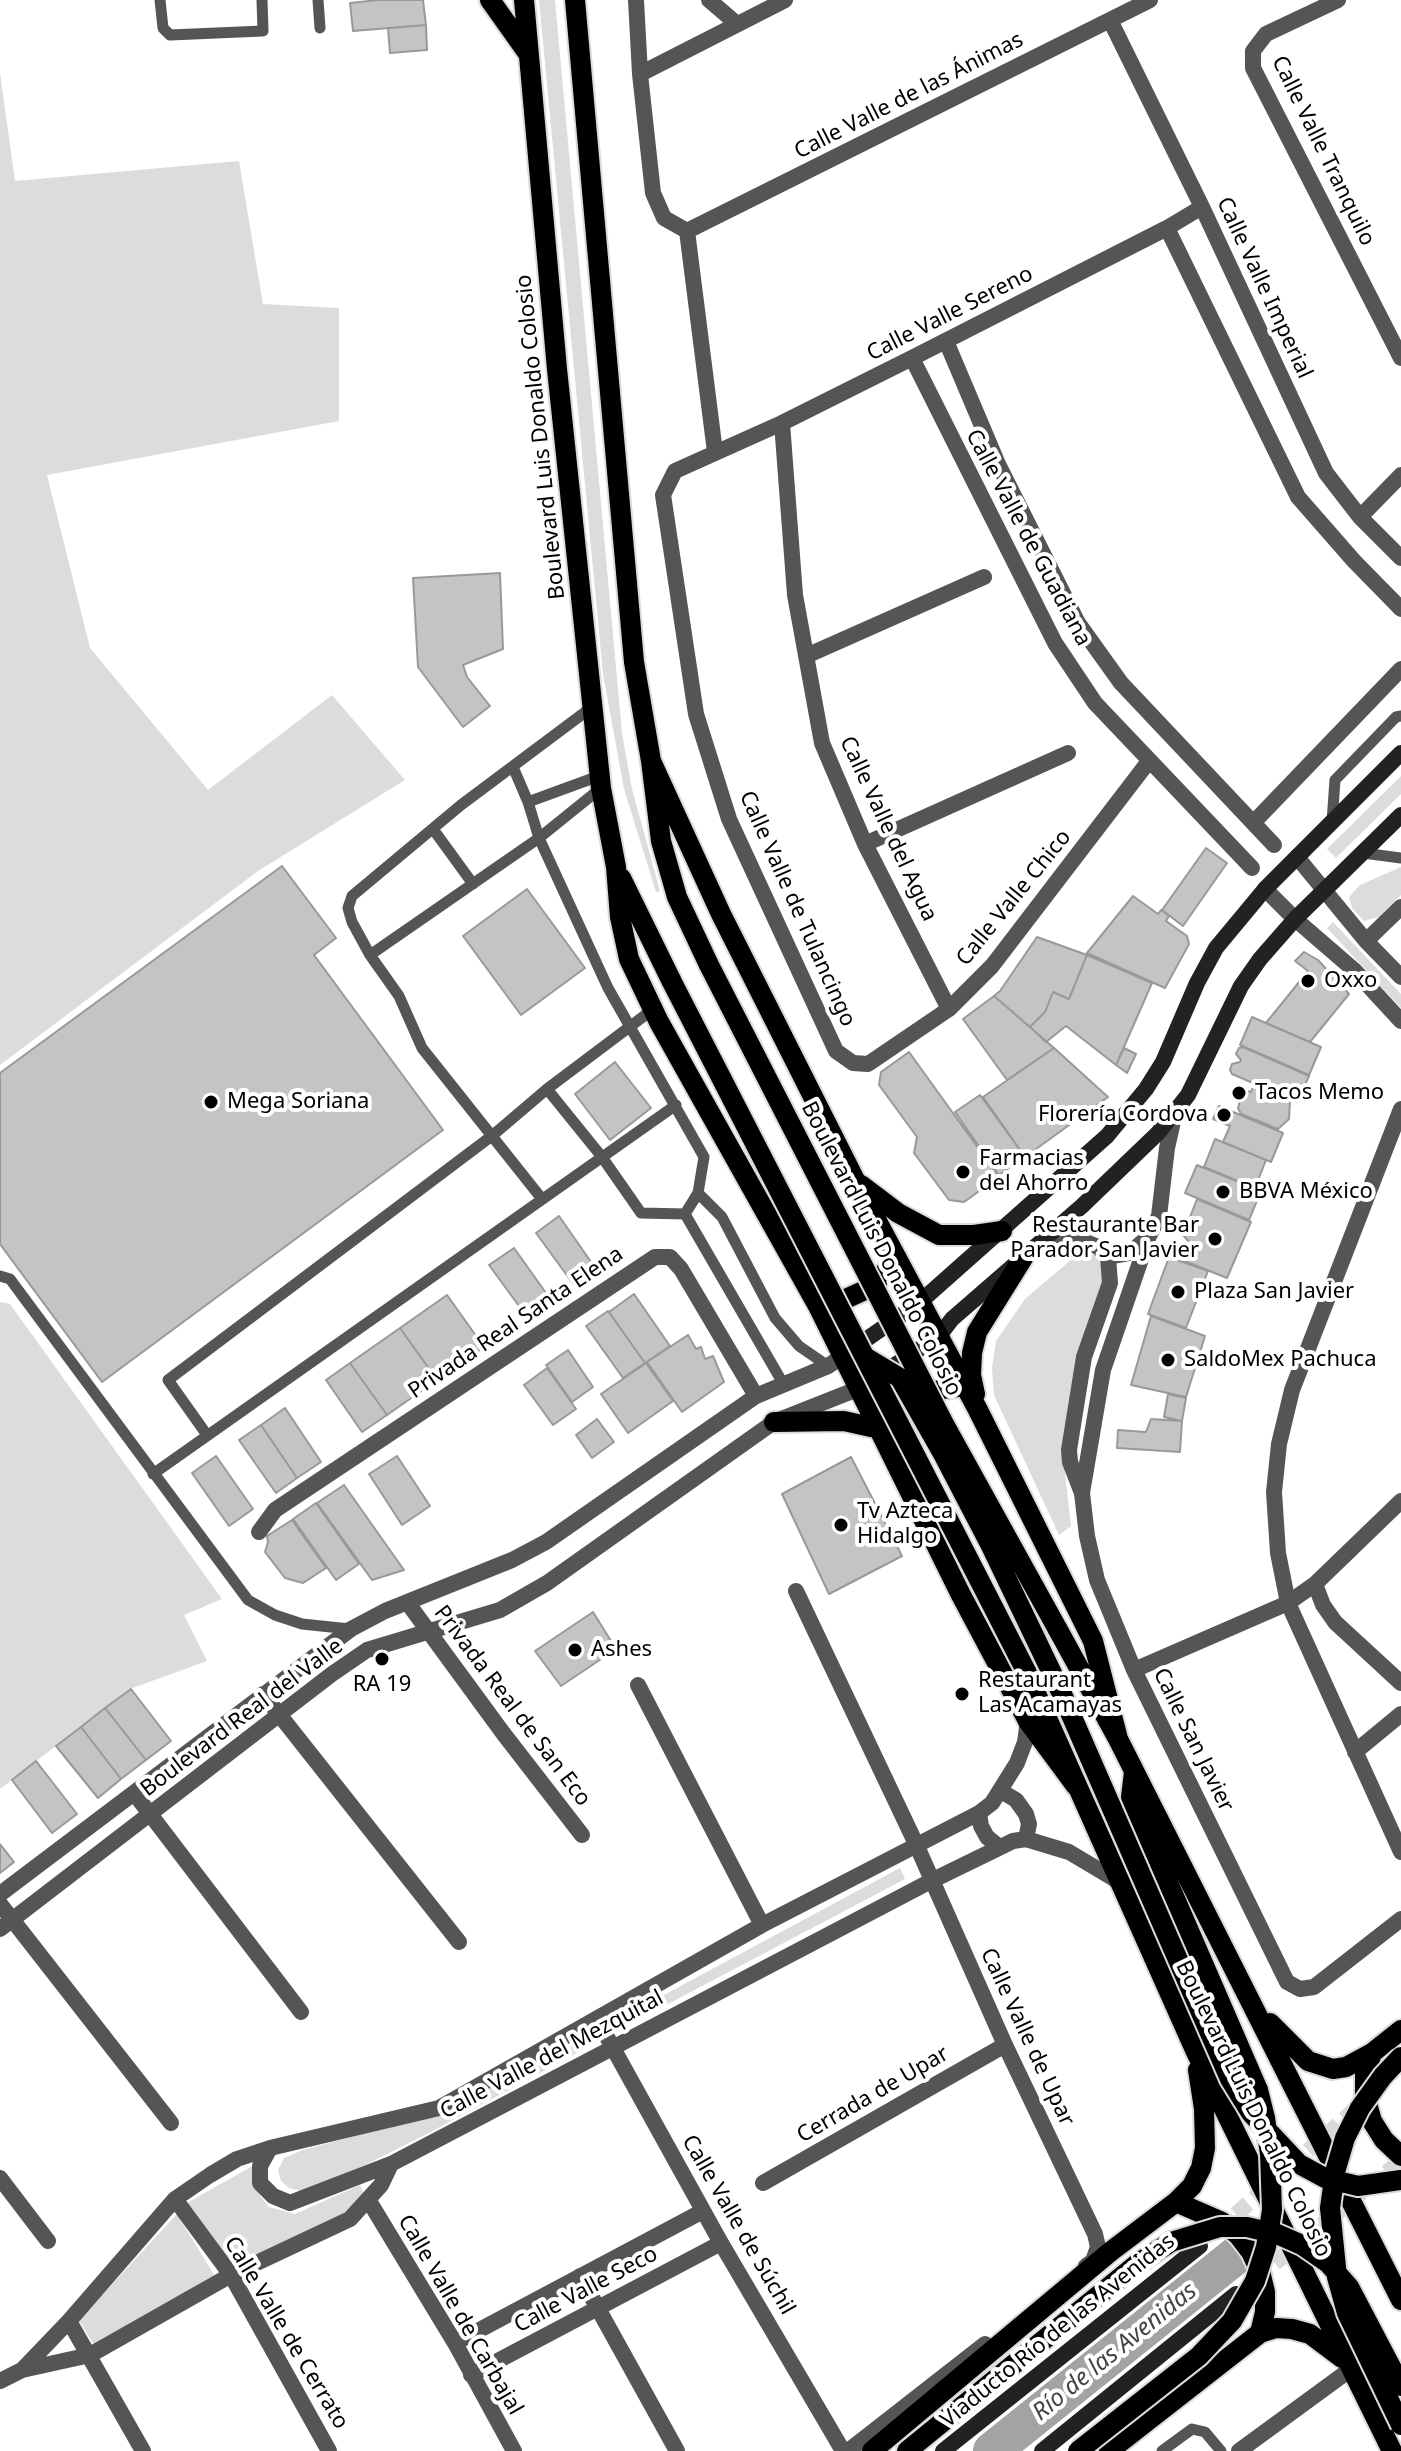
<!DOCTYPE html>
<meta charset="utf-8">
<style>
body{margin:0}
canvas{display:block;background:#fff}
</style>
<canvas width="1401" height="2451"></canvas>
<script>
const context = document.querySelector('canvas').getContext('2d');
context.lineJoin = 'round';
function fill(path, color) { context.fillStyle = color; context.fill(path, 'evenodd'); }
const shape = rows => new Path2D(rows.map(r => 'M' + r).join(''));
function stroke(path, color, width, dash) { context.strokeStyle = color; context.lineWidth = width; context.lineCap = dash ? 'butt' : 'round'; context.setLineDash(dash || []); context.stroke(path); }
function drawText(font, color, halo, rows, align = 'center') {
  context.font = font + ' "Noto Sans",sans-serif'; context.lineWidth = 8; context.setLineDash([]); context.textBaseline = 'middle'; context.strokeStyle = halo; context.fillStyle = color; for (const [text, x, y, turn = 0] of rows) {
    context.save(); context.translate(x, y); context.rotate((+turn || 0) * Math.PI / 180); context.textAlign = isNaN(turn) ? turn : align; if (halo) context.strokeText(text, 0, 0); context.fillText(text, 0, 0); context.restore();
  }
}
fill(shape([
 [539,0,555,0,622,733,632,789,660,891,656,892,624,789,603,674],
 [0,73,15,181,239,161,263,304,339,308,339,421,47,475,90,648,208,790,332,695,405,780,258,871,0,1065],
 [1401,776,1401,794,1336,858,1327,849],
 [1401,867,1401,895,1379,917,1364,921,1352,908,1349,897,1360,885],
 [1333,922,1401,994,1401,1008,1327,928],
 [1084,1254,1097,1255,1104,1272,1100,1307,1062,1447,1071,1526,1059,1535,994,1395,992,1368,996,1341,1025,1299,1072,1259],
 [0,1302,10,1304,222,1599,184,1615,207,1661,130,1689,0,1789],
 [900,1868,905,1879,615,2032,608,2025],
 [595,2034,597,2042,427,2134,323,2186,307,2192,289,2188,281,2181,278,2170,284,2158,303,2150,443,2112],
 [254,2165,256,2190,269,2207,295,2214,360,2185,364,2194,343,2216,232,2266,187,2203],
 [177,2214,214,2275,95,2347,79,2320]
]), '#dcdcdc');
stroke(shape([
 [992,2451,1239,2253]
]), '#a3a3a3', 38);
const building = shape([
 [378,0,423,0,426,25,353,31,350,3,378,0],
 [426,25,427,50,390,53,388,28,426,25],
 [500,573,503,649,463,665,467,677,490,706,463,727,418,667,413,578,500,573],
 [1206,848,1227,863,1183,926,1162,910,1206,848],
 [282,866,336,938,314,955,443,1130,102,1382,0,1244,0,1073,282,866],
 [527,889,585,968,521,1015,463,936,527,889],
 [1133,896,1158,914,1161,910,1169,916,1166,921,1187,936,1189,944,1165,988,1087,953,1133,896],
 [1037,937,1087,955,1069,999,1053,992,1045,1012,1030,1027,994,996,1000,991,1037,937],
 [1304,952,1318,960,1349,994,1310,1042,1266,1023,1308,971,1295,961,1304,952],
 [1087,955,1152,983,1116,1065,1066,1026,1046,1042,1030,1027,1045,1012,1053,992,1069,999,1087,955],
 [994,996,1054,1048,1007,1080,963,1019,994,996],
 [1252,1017,1321,1047,1309,1075,1240,1045,1252,1017],
 [1243,1047,1309,1076,1297,1102,1232,1074,1230,1070,1232,1064,1240,1062,1241,1060,1236,1054,1239,1048,1243,1047],
 [1054,1048,1108,1097,1025,1157,983,1097,1054,1048],
 [1124,1048,1136,1054,1127,1073,1116,1065,1124,1048],
 [909,1052,999,1177,964,1202,949,1200,914,1153,917,1137,879,1085,881,1072,909,1052],
 [615,1062,651,1108,610,1140,575,1094,615,1062],
 [1254,1085,1290,1101,1289,1119,1278,1129,1241,1114,1238,1108,1241,1097,1247,1091,1251,1092,1254,1085],
 [980,1095,1025,1157,999,1175,955,1112,980,1095],
 [1219,1106,1283,1133,1271,1162,1223,1142,1230,1126,1213,1119,1219,1106],
 [1215,1139,1266,1160,1255,1188,1204,1167,1215,1139],
 [1197,1165,1261,1191,1249,1220,1185,1193,1197,1165],
 [1197,1199,1251,1222,1227,1278,1182,1260,1189,1242,1183,1235,1197,1199],
 [559,1216,596,1269,574,1285,536,1233,559,1216],
 [514,1248,551,1300,527,1317,489,1265,514,1248],
 [1169,1257,1208,1271,1186,1328,1148,1314,1169,1257],
 [634,1294,670,1346,645,1363,609,1312,634,1294],
 [447,1295,484,1347,437,1380,400,1328,447,1295],
 [608,1311,645,1363,623,1378,586,1326,608,1311],
 [1151,1316,1205,1336,1186,1397,1131,1385,1151,1316],
 [400,1328,437,1380,387,1415,350,1363,400,1328],
 [688,1335,696,1349,701,1347,705,1359,713,1356,724,1382,682,1412,647,1362,688,1335],
 [568,1350,593,1387,572,1402,546,1365,568,1350],
 [350,1363,387,1415,362,1432,326,1380,350,1363],
 [646,1363,673,1401,628,1433,601,1394,646,1363],
 [547,1368,576,1409,553,1425,524,1385,547,1368],
 [1168,1394,1186,1398,1182,1421,1164,1417,1168,1394],
 [285,1408,321,1462,297,1478,261,1425,285,1408],
 [597,1419,614,1442,592,1458,576,1435,597,1419],
 [1151,1419,1182,1421,1180,1452,1117,1448,1118,1430,1146,1432,1151,1419],
 [261,1425,297,1478,276,1493,239,1440,261,1425],
 [216,1456,253,1509,229,1526,192,1473,216,1456],
 [397,1456,430,1506,402,1525,369,1474,397,1456],
 [851,1457,902,1556,829,1594,782,1494,851,1457],
 [344,1485,404,1570,372,1580,317,1503,344,1485],
 [316,1503,359,1564,336,1580,293,1519,316,1503],
 [292,1520,326,1568,303,1583,285,1578,265,1552,268,1542,267,1536,292,1520],
 [593,1612,616,1649,561,1686,535,1651,593,1612],
 [131,1689,171,1741,146,1760,105,1708,131,1689],
 [105,1708,146,1760,121,1779,81,1727,105,1708],
 [81,1727,121,1779,98,1798,56,1746,81,1727],
 [36,1761,77,1814,52,1833,12,1780,36,1761],
 [0,1844,14,1862,0,1873,0,1844]
]);
fill(building, '#c4c4c4');
stroke(building, '#999', 2);
stroke(shape([
 [1218,2230,1357,2108],
 [1256,2278,1401,2161]
]), '#d9d9d9', 16, [16, 8]);
const primary = shape([
 [490,0,527,52],
 [524,0,557,369,601,788,616,867,620,917,629,959,659,1022,818,1306,961,1595,1028,1721,1076,1786],
 [575,0,634,662,651,761,661,841,677,897,709,965],
 [651,761,721,914,855,1180,978,1410,1093,1641,1118,1739],
 [621,878,672,982],
 [861,1185,898,1213,939,1235,974,1235,1002,1231],
 [822,1305,841,1301,863,1291,882,1276,897,1258],
 [975,1394,971,1375,972,1353,977,1332,1023,1258],
 [915,1400,942,1389,965,1386],
 [774,1422,844,1421,880,1429],
 [1057,1628,1118,1739,1401,2300],
 [1026,1671,1195,2050,1392,2451],
 [1134,1772,1131,1797,1258,2090],
 [1270,2023,1308,2061,1333,2069,1346,2067,1372,2053,1401,2030],
 [1372,2053,1365,2075,1365,2097,1372,2121,1384,2140,1401,2156],
 [1176,2202,1222,2222,1238,2235,1251,2252,1260,2271,1265,2292,1265,2312,1260,2333],
 [872,2451,1110,2252,1176,2202,1192,2186,1201,2168,1205,2148,1204,2109,1198,2070],
 [907,2451,1137,2264],
 [1109,2451,1260,2333,1276,2328,1292,2329,1310,2334,1342,2358]
]);
stroke(primary, '#dbdbdb', 24);
stroke(shape([
 [160,0,163,28,170,35,263,31,262,0],
 [318,0,320,28],
 [513,767,528,802],
 [599,776,528,802,539,838,601,788],
 [1332,822,1335,780,1396,717,1401,716],
 [433,829,473,884],
 [1363,853,1401,858],
 [370,955,352,922,348,908,352,896,461,805,592,707],
 [547,1089,602,1157,641,1213,685,1214],
 [698,1193,722,1217,775,1318,799,1346,828,1366],
 [542,1199,422,1048,399,996,370,955,539,838,608,988,704,1157,698,1193,685,1214,784,1385],
 [0,1276,10,1279,248,1600,275,1615,302,1624,350,1629],
 [207,1435,168,1380,493,1135,547,1089,652,1010],
 [153,1474,676,1105],
 [1162,2451,1192,2429,1205,2432,1221,2451]
]), '#555', 11);
stroke(shape([
 [636,0,640,74,653,193,664,218,687,231],
 [709,0,737,24],
 [1338,0,1266,34,1253,51,1253,68,1401,358],
 [1110,20,1202,207,1326,473,1360,517,1401,558],
 [640,74,785,0],
 [1167,228,1298,497,1354,561,1401,609],
 [687,231,1150,0],
 [687,231,715,452],
 [946,341,998,464,1078,623,1121,683,1274,845],
 [912,358,1055,643,1095,703,1252,868],
 [782,423,795,595,822,743,865,844,949,1009],
 [1360,517,1401,475],
 [806,656,984,577],
 [1149,761,992,966,949,1009,868,1064,853,1063,836,1051,729,819,696,714,663,495,675,471,782,423,912,358,1167,228,1202,207],
 [1254,822,1401,669],
 [865,844,1068,753],
 [1297,857,1366,941,1401,977],
 [1265,889,1295,919,1354,970,1401,1021],
 [1366,941,1401,907],
 [1401,1109,1292,1390,1279,1444,1274,1492,1278,1553,1288,1603,1401,1852],
 [1043,1240,1084,1241,1098,1247,1108,1257,1110,1283,1084,1357,1069,1450,1070,1462,1082,1493,1087,1536,1097,1580,1134,1670,1287,1982,1300,1989,1314,1987,1401,1919],
 [1108,1257,1130,1253,1148,1237],
 [1082,1493,1103,1370,1149,1236,1159,1216,1167,1148,1175,1113],
 [259,1532,275,1510,655,1257,670,1257,681,1269,756,1396],
 [1315,1584,1323,1605,1335,1622,1401,1683],
 [796,1591,916,1844,1005,2045,1095,2234,1098,2247,1093,2261,1086,2266],
 [407,1602,503,1733,582,1835],
 [1134,1670,1288,1603,1315,1584,1401,1501],
 [638,1685,762,1925],
 [263,1694,459,1942],
 [1355,1752,1401,1714],
 [1001,1791,1016,1800,1026,1814,1029,1824,1026,1839],
 [134,1793,301,2012],
 [979,1813,981,1826,987,1837,999,1847],
 [0,1894,351,1629,385,1611,512,1560,546,1542,756,1396,828,1366,843,1356],
 [0,1904,171,2123],
 [0,1929,332,1674,367,1650,500,1610,547,1583,774,1422,860,1388],
 [597,2019,721,2243,843,2451],
 [270,2148,260,2166,260,2183,273,2196,290,2203,391,2164],
 [0,2178,48,2241],
 [763,2183,1005,2045],
 [175,2199,231,2275,329,2451],
 [369,2201,455,2343,514,2451],
 [580,2276,677,2451],
 [69,2321,143,2451],
 [455,2343,703,2211],
 [22,2370,69,2321,175,2199,210,2175,237,2159,270,2148,439,2108,762,1925,979,1813,992,1803,1017,1763,1025,1742,1028,1721],
 [471,2375,721,2243],
 [0,2381,22,2370,90,2355,231,2275,350,2219,381,2185,391,2164,931,1881,1013,1841,1026,1839,1069,1852,1121,1883],
 [848,2451,985,2344],
 [1239,2451,1351,2369]
]), '#555', 16);
stroke(shape([
 [851,1350,920,1302,1107,1136,1146,1089,1163,1062,1197,983,1216,948,1265,889,1401,753],
 [880,1375,939,1336,952,1319,1082,1206,1158,1133,1188,1095,1241,986,1260,959,1295,919,1401,815],
 [943,2451,1200,2246],
 [1042,2451,1236,2294]
]), '#222', 16);
stroke(primary, '#000', 20);
const primaryBridge = shape([
 [709,965,943,1422,1057,1628],
 [672,982,1026,1671],
 [865,1357,900,1378,942,1452,991,1546,1062,1694,1230,2079,1251,2113,1299,2164,1325,2178,1358,2186,1401,2180],
 [1401,2057,1383,2076,1360,2108,1345,2138,1335,2172,1330,2208,1337,2277,1347,2313,1401,2425],
 [1137,2264,1171,2242,1220,2227,1247,2227,1277,2234,1302,2245,1328,2263,1349,2287,1401,2386],
 [1078,2451,1199,2356,1232,2321,1255,2281,1266,2247,1272,2210,1270,2154,1265,2118,1258,2090]
]);
stroke(primaryBridge, '#dbdbdb', 24, []);
stroke(primaryBridge, '#000', 20);
for (const [x, y, r, color] of [
 [1308,981,8,"#000"],
 [1239,1093,8,"#000"],
 [211,1102,8,"#000"],
 [1224,1115,8,"#000"],
 [963,1172,8,"#000"],
 [1223,1192,8,"#000"],
 [1215,1239,8,"#000"],
 [1178,1292,8,"#000"],
 [1168,1360,8,"#000"],
 [841,1525,8,"#000"],
 [575,1650,8,"#000"],
 [382,1659,8,"#000"],
 [962,1694,8,"#000"]
]) { const dot = new Path2D(); dot.arc(x, y, r, 0, 2 * Math.PI); context.fillStyle = color; context.fill(dot); stroke(dot, '#fff', 3); }
drawText('22px', '#000', '#fff', [
 ["Calle Valle de las Ánimas",909,96,-27],
 ["Calle Valle Tranquilo",1323,151,64],
 ["Calle Valle Imperial",1264,288,65],
 ["Calle Valle Sereno",950,314,-27],
 ["Boulevard Luis Donaldo Colosio",541,437,-96],
 ["Calle Valle de Guadiana",1028,538,62],
 ["Calle Valle del Agua",888,829,65],
 ["Calle Valle Chico",1014,898,-51],
 ["Calle Valle de Tulancingo",797,909,66],
 ["Boulevard Luis Donaldo Colosio",881,1249,63],
 ["Privada Real Santa Elena",516,1323,-34],
 ["Privada Real de San Eco",512,1706,53],
 ["Boulevard Real del Valle",242,1718,-37],
 ["Calle San Javier",1193,1740,64],
 ["Calle Valle de Upar",1027,2037,65],
 ["Calle Valle del Mezquital",552,2055,-28],
 ["Cerrada de Upar",873,2095,-30],
 ["Boulevard Luis Donaldo Colosio",1253,2109,64],
 ["Calle Valle de Súchil",738,2225,60],
 ["Calle Valle Seco",586,2290,-28],
 ["Calle Valle de Carbajal",460,2315,60],
 ["Viaducto Río de las Avenidas",1058,2331,-39],
 ["Calle Valle de Cerrato",286,2333,59]
]);
drawText('22px', '#000', '#fff', [
 ["Oxxo",1324,981],
 ["Tacos Memo",1255,1093],
 ["Mega Soriana",227,1102],
 ["Florería Cordova",1208,1115,"right"],
 ["Farmacias",979,1159],
 ["del Ahorro",979,1184],
 ["BBVA México",1239,1192],
 ["Restaurante Bar",1199,1226,"right"],
 ["Parador San Javier",1199,1251,"right"],
 ["Plaza San Javier",1194,1292],
 ["SaldoMex Pachuca",1184,1360],
 ["Tv Azteca",857,1512],
 ["Hidalgo",857,1537],
 ["Ashes",591,1650],
 ["Restaurant",978,1681],
 ["Las Acamayas",978,1706],
 ["RA 19",382,1685,"center"]
], 'left');
drawText('italic 24px', '#444', '#fff', [
 ["Río de las Avenidas",1115,2352,-39]
]);
</script>
